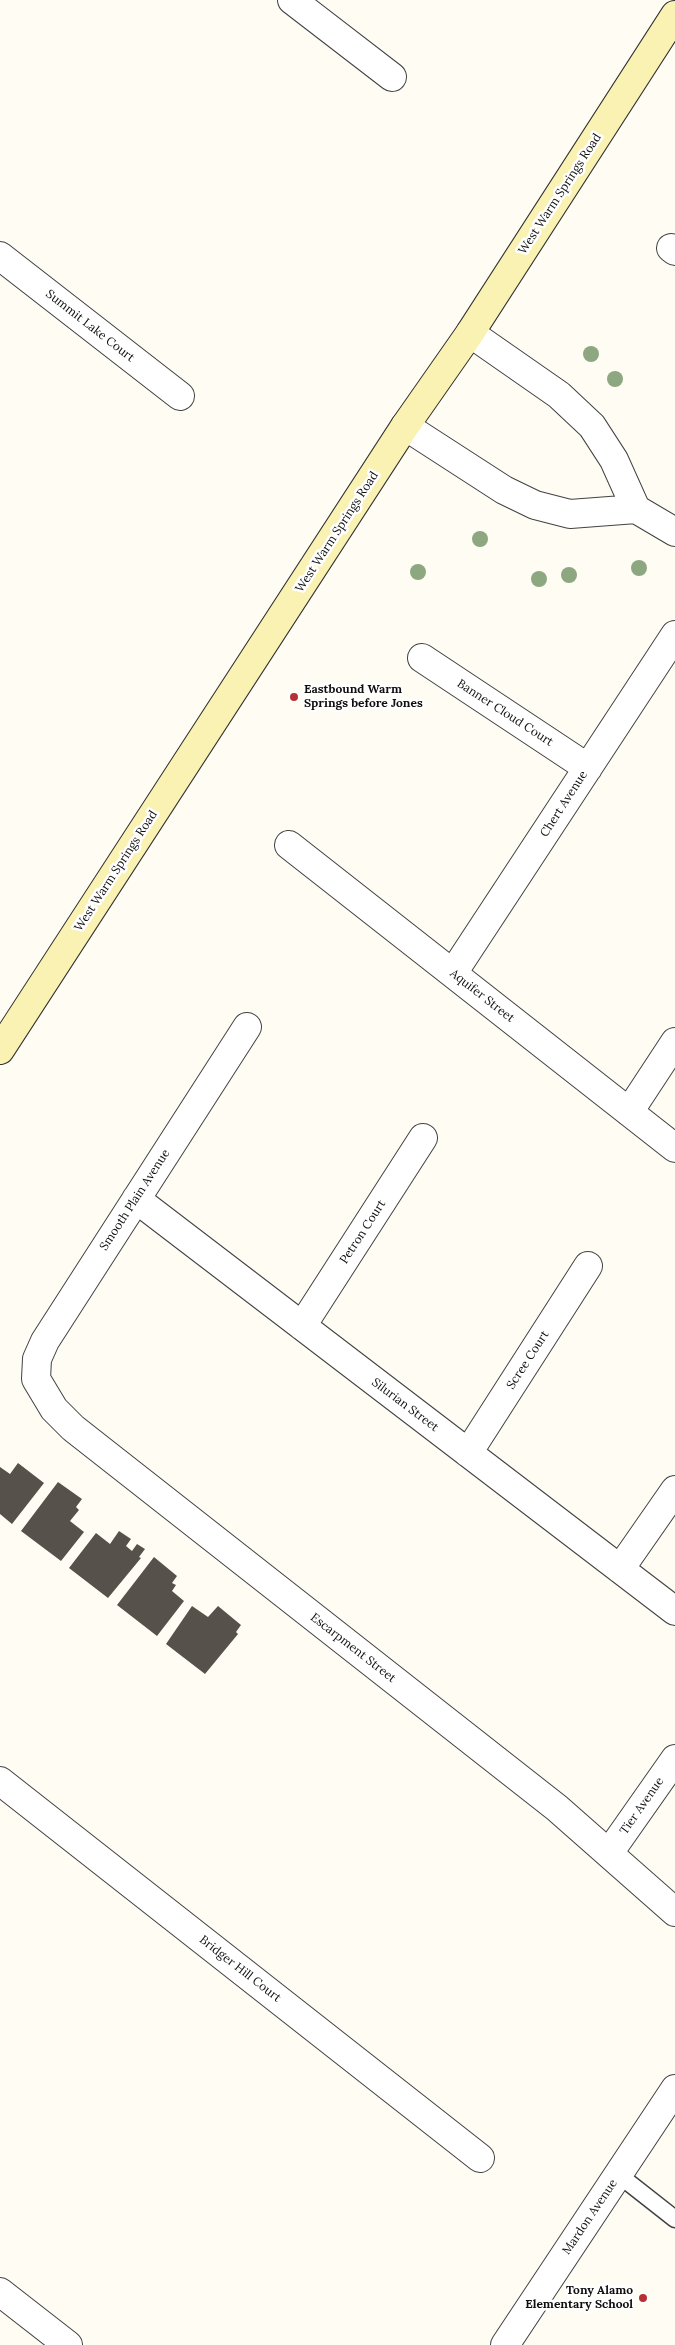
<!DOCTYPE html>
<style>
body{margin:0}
canvas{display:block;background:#fefcf3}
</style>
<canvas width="675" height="2345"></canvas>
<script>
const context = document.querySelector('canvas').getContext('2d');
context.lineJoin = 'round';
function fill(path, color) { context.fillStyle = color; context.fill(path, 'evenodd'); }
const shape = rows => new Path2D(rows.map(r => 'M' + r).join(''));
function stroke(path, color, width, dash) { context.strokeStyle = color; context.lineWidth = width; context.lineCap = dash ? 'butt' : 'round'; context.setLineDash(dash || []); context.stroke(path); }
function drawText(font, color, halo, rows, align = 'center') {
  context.font = font + ' Lora,serif'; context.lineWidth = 5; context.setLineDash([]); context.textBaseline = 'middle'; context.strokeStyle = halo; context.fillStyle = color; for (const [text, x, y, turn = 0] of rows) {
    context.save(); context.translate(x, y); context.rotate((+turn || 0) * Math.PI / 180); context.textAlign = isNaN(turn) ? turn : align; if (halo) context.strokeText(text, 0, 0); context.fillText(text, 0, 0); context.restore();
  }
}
fill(shape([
 [18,1463,44,1483,12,1524,0,1514,0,1467,10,1474],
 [58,1482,82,1499,76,1507,79,1510,70,1521,84,1532,61,1561,21,1531],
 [119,1531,131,1539,126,1546,132,1551,137,1544,145,1549,139,1557,141,1558,108,1598,69,1568,96,1533,110,1544],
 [154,1557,177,1576,172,1583,176,1585,172,1591,184,1601,157,1636,117,1605],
 [192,1606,208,1617,218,1606,241,1625,236,1632,238,1634,205,1674,166,1644]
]), '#57514c');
const service = shape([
 [619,2175,675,2219]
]);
const minor = shape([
 [292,0,392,77],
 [671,248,675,251],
 [0,256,180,396],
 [470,333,559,395,592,426,614,460,636,509],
 [405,426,504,490,535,505,570,514,636,509,675,532],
 [422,658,588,768],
 [289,845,675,1148],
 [453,973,675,635],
 [247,1027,45,1341,37,1359,36,1379,54,1409,73,1428,557,1808,675,1912],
 [629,1112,675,1042],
 [136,1199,675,1611],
 [302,1326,423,1138],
 [468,1453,588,1266],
 [620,1569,675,1490],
 [0,1781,480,2158],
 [609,1853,675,1759],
 [0,2292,68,2345],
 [505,2345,675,2089]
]);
const secondary = shape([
 [0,1050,405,426,470,333,675,15]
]);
stroke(service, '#424242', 19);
stroke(minor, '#424242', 30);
stroke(secondary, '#313131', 30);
stroke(service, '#fff', 16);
stroke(minor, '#fff', 28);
stroke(secondary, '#f9f2b3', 28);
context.fillStyle = '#8da881';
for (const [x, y] of [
 [591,354],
 [615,379],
 [480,539],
 [639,568],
 [418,572],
 [569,575],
 [539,579]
]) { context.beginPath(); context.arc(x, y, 8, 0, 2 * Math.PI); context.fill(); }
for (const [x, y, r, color] of [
 [294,697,5,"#b63136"],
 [643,2298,5,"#b63136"]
]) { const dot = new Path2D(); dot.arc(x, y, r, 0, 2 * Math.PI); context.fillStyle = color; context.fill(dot); stroke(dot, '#fff', 2); }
drawText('12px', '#0f0f0f', '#fff', [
 ["West Warm Springs Road",560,194,-57],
 ["Summit Lake Court",90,326,38],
 ["West Warm Springs Road",337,532,-57],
 ["Banner Cloud Court",505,713,33],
 ["Chert Avenue",564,804,-57],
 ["West Warm Springs Road",116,871,-57],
 ["Aquifer Street",482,996,38],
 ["Smooth Plain Avenue",135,1200,-57],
 ["Petron Court",363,1232,-57],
 ["Scree Court",528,1360,-57],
 ["Silurian Street",405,1405,37],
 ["Escarpment Street",353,1648,38],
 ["Tier Avenue",642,1806,-55],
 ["Bridger Hill Court",240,1969,38],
 ["Mardon Avenue",590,2217,-56]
]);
drawText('bold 12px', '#0f0f0f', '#fff', [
 ["Eastbound Warm",304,690],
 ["Springs before Jones",304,704],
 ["Tony Alamo",633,2291,"right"],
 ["Elementary School",633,2305,"right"]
], 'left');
</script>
